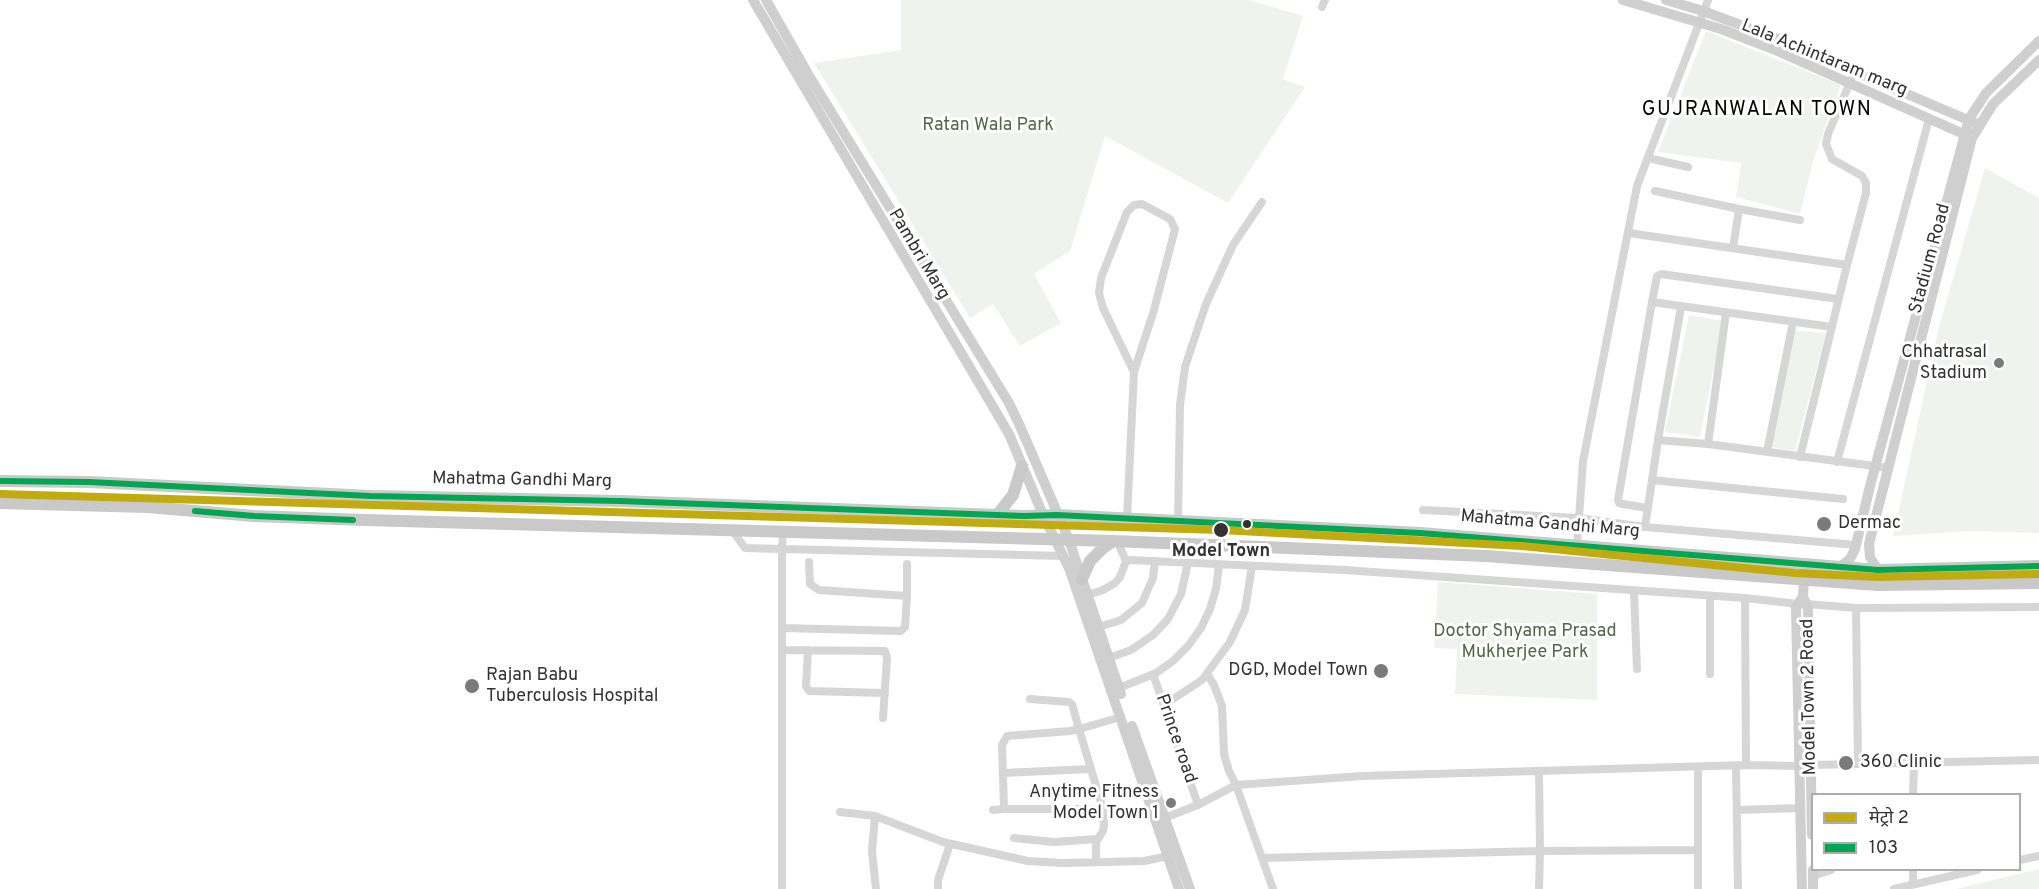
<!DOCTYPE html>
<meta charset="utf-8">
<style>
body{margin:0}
#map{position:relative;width:2039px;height:889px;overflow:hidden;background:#fff;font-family:Overpass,"Noto Sans Devanagari",sans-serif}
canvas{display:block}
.legend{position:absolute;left:1811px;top:793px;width:210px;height:78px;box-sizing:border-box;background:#fff;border:2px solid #adadad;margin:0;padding:8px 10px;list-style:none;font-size:18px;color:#323232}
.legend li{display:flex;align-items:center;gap:12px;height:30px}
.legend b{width:30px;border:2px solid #adadad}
</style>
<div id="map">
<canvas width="2039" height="889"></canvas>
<ul class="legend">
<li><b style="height:8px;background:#c2ab0f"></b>मेट्रो 2</li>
<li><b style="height:8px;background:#00a651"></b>103</li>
</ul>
</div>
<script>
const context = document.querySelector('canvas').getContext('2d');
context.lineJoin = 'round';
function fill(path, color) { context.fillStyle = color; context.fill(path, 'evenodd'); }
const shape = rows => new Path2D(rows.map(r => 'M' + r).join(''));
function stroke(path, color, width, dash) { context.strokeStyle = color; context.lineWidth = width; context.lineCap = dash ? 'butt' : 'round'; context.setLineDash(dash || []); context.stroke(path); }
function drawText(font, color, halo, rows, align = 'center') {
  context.font = font + ' Overpass,sans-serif'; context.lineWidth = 6; context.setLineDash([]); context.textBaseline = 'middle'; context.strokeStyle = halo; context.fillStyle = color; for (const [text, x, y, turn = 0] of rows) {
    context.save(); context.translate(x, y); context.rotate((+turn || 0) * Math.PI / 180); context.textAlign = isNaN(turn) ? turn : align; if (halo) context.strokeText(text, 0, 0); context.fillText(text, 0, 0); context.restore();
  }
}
fill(shape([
 [901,0,1249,0,1303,16,1283,79,1305,87,1228,203,1105,136,1070,251,1034,274,1061,323,1020,346,993,304,970,318,814,63,901,50],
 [1706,31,1841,85,1814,158,1800,214,1736,197,1741,163,1658,152],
 [1985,168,2039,198,2039,533,1972,531,1893,536,1939,327],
 [1689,315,1723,321,1700,437,1665,432],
 [1789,330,1826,333,1795,451,1766,446],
 [1438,582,1597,594,1597,700,1455,694,1457,649,1434,648],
 [2039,869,2039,889,1956,889]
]), '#f0f3ed');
stroke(shape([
 [1322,7,1325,0],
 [1648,158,1688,167],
 [1655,191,1739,209,1733,248],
 [1739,209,1800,220],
 [1629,233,1847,265],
 [1652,302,1657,276,1661,274,1838,299],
 [1658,440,1681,307],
 [1708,444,1726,313],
 [1767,452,1793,322],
 [1800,457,1847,265,1866,193,1866,183,1862,176,1832,159,1826,144,1828,134,1851,80],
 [1837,462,1929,119],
 [1652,480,1843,499],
 [1647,508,1623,504,1619,503,1618,500,1652,302,1832,327],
 [1423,510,1578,518,1645,527,1856,545],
 [1127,518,1134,372,1103,308,1099,293,1101,278,1127,212,1134,205,1142,204,1170,219,1175,229,1154,310,1134,372],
 [1178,521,1180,405,1185,367,1206,304,1233,245,1262,202],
 [1645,527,1658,440,1708,444,1889,468],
 [732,530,745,548,782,549,782,889],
 [783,530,782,549,1064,556],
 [1117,541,1126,561],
 [1577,545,1583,461,1637,186,1708,0],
 [809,562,810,584,819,590,907,596],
 [1634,592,1637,669],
 [1088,595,1103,590,1115,583,1120,577,1126,561,1130,560,1345,570,1745,598,1799,604],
 [1710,596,1710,674],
 [1745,598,1746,765],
 [1807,604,1856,608,2039,607],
 [1856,608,1858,764],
 [1099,627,1121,620,1142,603,1153,578,1155,561],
 [782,628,901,631,905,627,907,596,907,564],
 [782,650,885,651,887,658,883,718],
 [808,650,806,686,809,691,885,693],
 [1109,658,1131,650,1153,635,1168,619,1181,594,1188,563],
 [1153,674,1198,805],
 [1207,674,1214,685,1222,706,1224,754,1229,771,1236,785,1273,889],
 [1119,688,1156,673,1173,661,1188,646,1201,628,1210,609,1216,589,1219,565],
 [1030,699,1069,702,1072,704,1079,729,1103,809,1004,809,1002,745,1007,736,1070,731,1079,729,1121,717],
 [1164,705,1202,680,1230,642,1245,610,1252,566],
 [1812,765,2039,760],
 [1736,766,1738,889],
 [1698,767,1698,889],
 [1003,773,1091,769],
 [1913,794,1914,763],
 [993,810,1004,809],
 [1737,810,1801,808],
 [840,812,875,816,943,842,1028,861,1063,863,1106,862,1144,861,1169,856],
 [875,816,872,851,876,889],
 [1164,818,1198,805,1236,785,1362,776,1746,765,1800,766],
 [1014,838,1054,842,1097,839],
 [1262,858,1540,851,1539,771],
 [2020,860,2039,856],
 [1096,862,1096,842,1103,831,1104,825,1103,809],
 [1813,876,1831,870],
 [1913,884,1913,870],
 [938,889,938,880,950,844],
 [1539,889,1540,851,1698,850],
 [1894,889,1977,870]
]), '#d6d6d6', 8);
stroke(shape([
 [753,0,1009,434,1043,515,1069,568,1179,889],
 [766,0,808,74,1009,403,1020,426,1069,540,1121,694],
 [1623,0,1721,29,1773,49,1968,136],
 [1666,0,1703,11,1778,39,1975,123],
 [1805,564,1803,596,1808,609,1812,835],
 [1841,566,1850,559,1855,549,1870,486,1969,119,1986,93,2039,41],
 [1878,570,1870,557,1869,544,1972,138,1993,104,2039,60],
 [1132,726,1190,889],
 [1813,870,1813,889],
 [1802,889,1796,608,1803,596]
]), '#cfcfcf', 10);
stroke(shape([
 [0,481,89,482,370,496,620,501,1024,516,1057,515,1420,533,1878,570,2039,566],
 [0,503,147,507,254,516,365,520,1113,541,1486,556,1877,585,2039,583],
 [998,514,1013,495,1022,466],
 [1082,579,1090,561,1103,548,1113,541]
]), '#c9c9c9', 12);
stroke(shape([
 [0,481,89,482,370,496,620,501,1024,516,1057,515,1420,533,1878,570,2039,566],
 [195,511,254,516,353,520]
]), '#00a651', 6);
stroke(shape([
 [0,494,1221,530,1522,546,1795,573,1877,577,2039,574]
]), '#c2ab0f', 8);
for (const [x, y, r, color] of [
 [1999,363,6,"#7a7a7a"],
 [1247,524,5,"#323232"],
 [1824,524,8,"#7a7a7a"],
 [1221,530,8,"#323232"],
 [1381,671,8,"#7a7a7a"],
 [472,686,8,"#7a7a7a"],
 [1846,763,8,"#7a7a7a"],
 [1171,803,6,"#7a7a7a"]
]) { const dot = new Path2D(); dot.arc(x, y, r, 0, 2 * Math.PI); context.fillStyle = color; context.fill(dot); stroke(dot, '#fff', 2); }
drawText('18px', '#323232', '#fff', [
 ["Lala Achintaram marg",1824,59,22],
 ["Pambri Marg",918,255,59],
 ["Stadium Road",1931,259,-75],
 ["Mahatma Gandhi Marg",522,481,1],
 ["Mahatma Gandhi Marg",1550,525,5],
 ["Model Town 2 Road",1810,697,-91],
 ["Prince road",1175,739,71]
]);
drawText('18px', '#506944', '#fff', [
 ["Ratan Wala Park",988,126],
 ["Doctor Shyama Prasad",1525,632],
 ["Mukherjee Park",1525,653]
]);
drawText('18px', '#323232', '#fff', [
 ["Chhatrasal",1987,353],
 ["Stadium",1987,374],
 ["Dermac",1838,524,"left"],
 ["DGD, Model Town",1368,671],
 ["Rajan Babu",486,676,"left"],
 ["Tuberculosis Hospital",486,697,"left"],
 ["360 Clinic",1860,763,"left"],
 ["Anytime Fitness",1159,793],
 ["Model Town 1",1159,814]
], 'right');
drawText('bold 18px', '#323232', '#fff', [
 ["Model Town",1221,552]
]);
context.letterSpacing = '1.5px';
drawText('20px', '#000', '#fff', [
 ["GUJRANWALAN TOWN",1757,111]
]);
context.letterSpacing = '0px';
</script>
